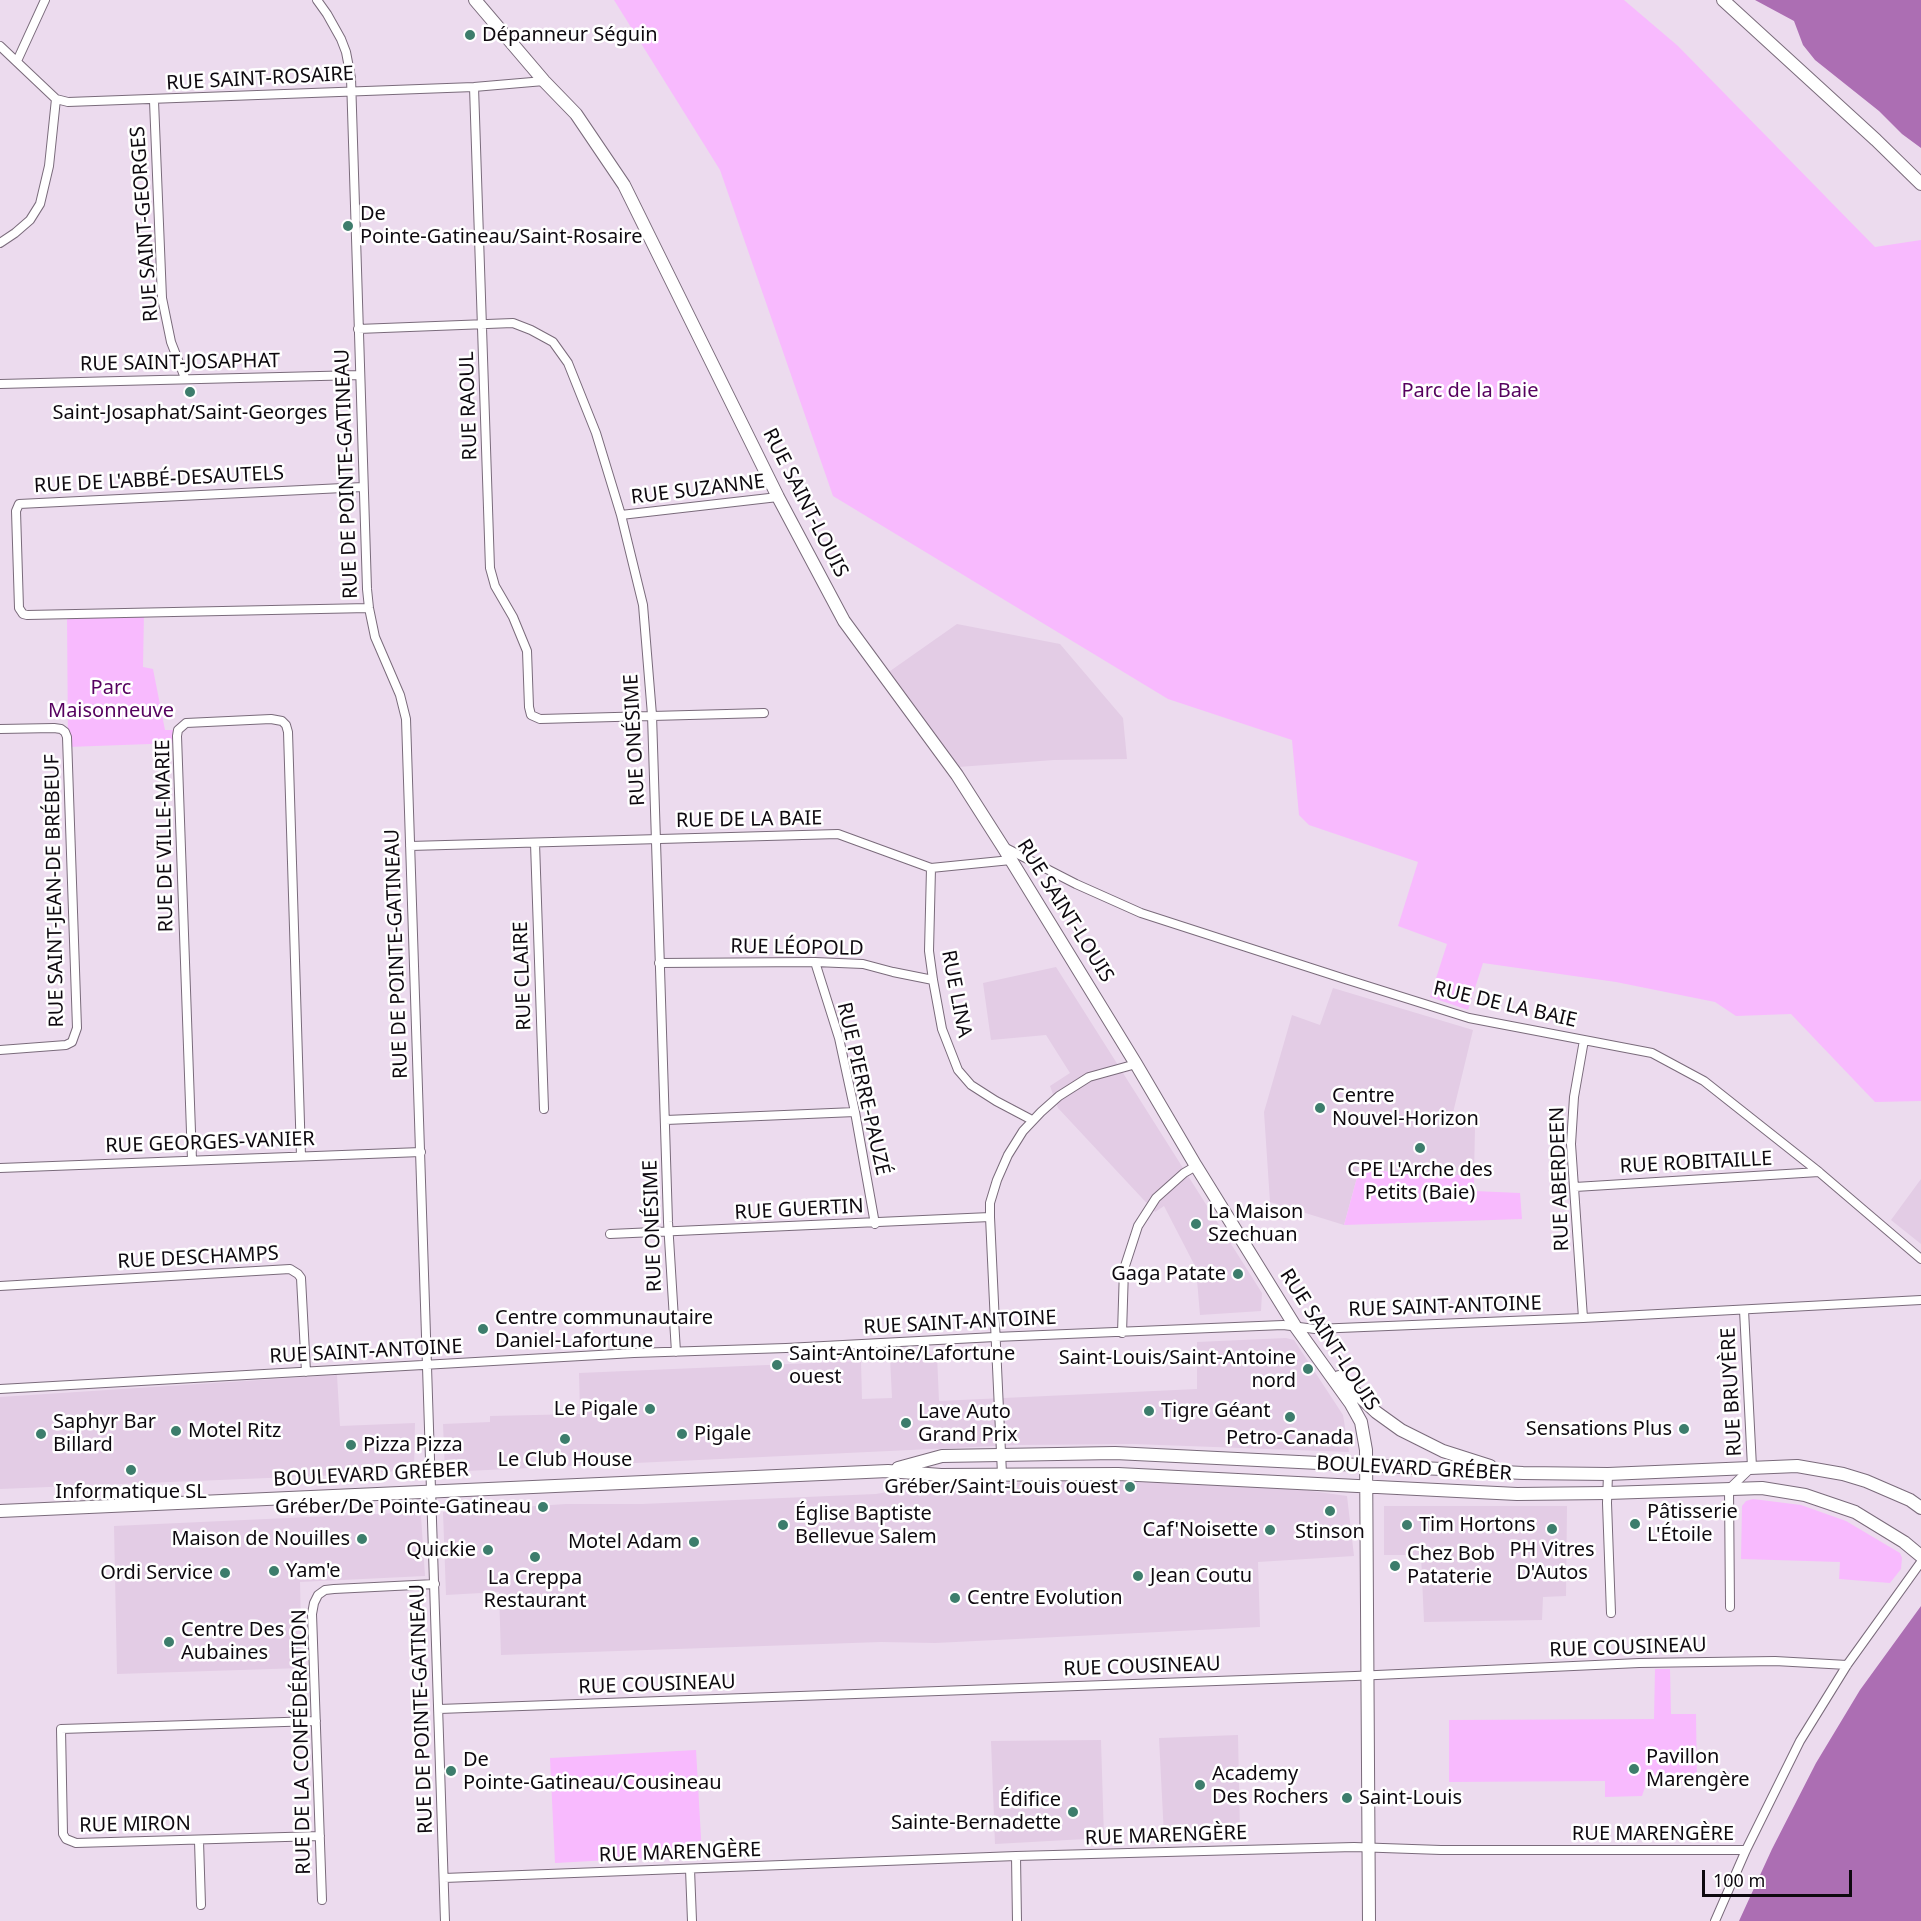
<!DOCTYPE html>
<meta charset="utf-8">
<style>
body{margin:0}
#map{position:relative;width:1921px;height:1921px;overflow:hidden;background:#ecdbee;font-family:"Noto Sans",sans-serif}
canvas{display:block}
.scale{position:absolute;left:1702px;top:1870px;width:150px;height:27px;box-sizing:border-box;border:3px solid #0e090f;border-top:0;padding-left:8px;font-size:18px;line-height:21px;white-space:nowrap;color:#0e090f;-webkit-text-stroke:4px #fff;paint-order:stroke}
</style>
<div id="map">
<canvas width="1921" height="1921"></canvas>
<div class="scale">100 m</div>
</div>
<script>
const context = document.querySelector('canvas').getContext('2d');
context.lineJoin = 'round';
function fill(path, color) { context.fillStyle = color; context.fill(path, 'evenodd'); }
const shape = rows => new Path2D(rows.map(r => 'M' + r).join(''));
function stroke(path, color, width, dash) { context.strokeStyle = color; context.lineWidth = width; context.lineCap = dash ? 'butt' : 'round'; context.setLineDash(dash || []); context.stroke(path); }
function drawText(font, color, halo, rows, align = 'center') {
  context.font = font + ' "Noto Sans",sans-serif'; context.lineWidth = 5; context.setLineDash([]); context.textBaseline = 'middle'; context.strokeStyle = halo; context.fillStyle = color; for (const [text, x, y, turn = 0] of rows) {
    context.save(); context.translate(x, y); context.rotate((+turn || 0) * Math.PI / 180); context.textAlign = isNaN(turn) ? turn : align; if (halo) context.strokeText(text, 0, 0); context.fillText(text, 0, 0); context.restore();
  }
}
fill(shape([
 [957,624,1060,644,1123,718,1127,759,1054,760,958,767,883,676],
 [1056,967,1262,1293,1261,1311,1200,1315,1196,1268,1164,1206,1155,1212,1058,1108,1050,1086,1070,1073,1046,1035,991,1040,983,983],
 [1333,988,1473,1030,1451,1121,1475,1127,1474,1176,1359,1170,1344,1225,1270,1202,1264,1112,1292,1015,1320,1025],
 [1921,1179,1921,1244,1891,1220],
 [1286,1338,1294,1340,1343,1415,1349,1452,1133,1444,1016,1445,445,1472,443,1424,490,1422,490,1416,580,1414,579,1373,861,1361,862,1399,892,1398,890,1357,937,1355,939,1401,1197,1389,1197,1342],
 [337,1375,340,1426,415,1423,414,1470,341,1475,0,1489,0,1397],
 [1087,1480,1256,1487,1304,1490,1347,1496,1354,1556,1258,1562,1260,1627,935,1643,881,1642,501,1655,499,1592,446,1595,443,1512,566,1504,642,1504,876,1494,915,1487],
 [1384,1506,1567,1506,1566,1596,1543,1597,1542,1620,1424,1622,1421,1555,1384,1555],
 [418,1512,421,1516,425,1576,300,1582,302,1668,117,1674,114,1526],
 [1238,1735,1240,1833,1164,1836,1159,1738],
 [1101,1740,1104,1838,995,1844,991,1741]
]), '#e3cce5');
fill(shape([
 [614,0,1624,0,1678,46,1875,247,1921,240,1921,1101,1875,1102,1791,1014,1736,1016,1715,1002,1616,982,1483,963,1468,1010,1430,997,1447,944,1398,926,1418,862,1309,825,1299,815,1292,740,1168,699,833,496,720,170],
 [144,612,143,667,153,669,165,730,178,730,177,743,68,747,67,614],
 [1359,1170,1474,1176,1474,1191,1520,1193,1522,1219,1344,1225],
 [1753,1499,1801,1505,1846,1521,1900,1553,1902,1558,1901,1569,1890,1583,1839,1579,1840,1562,1741,1559,1742,1506,1746,1501],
 [1655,1669,1670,1669,1671,1714,1696,1714,1697,1783,1646,1784,1642,1796,1605,1797,1605,1781,1449,1782,1449,1720,1654,1719],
 [696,1750,702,1855,555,1863,550,1758]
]), '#f8bafe');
fill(shape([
 [1755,0,1921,0,1921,148,1902,134,1879,111,1815,60,1803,45,1794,21],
 [1921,1606,1921,1921,1739,1921,1772,1849,1816,1763,1860,1690]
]), '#ac6eb3');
const street = shape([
 [317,0,327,14,341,39,346,52,351,78,367,589,369,608,375,637,400,695,406,719,445,1921],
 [0,46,56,99,68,102,474,87,544,81],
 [17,61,45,0],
 [474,87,490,568,495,586,513,617,527,651,529,707,531,715,540,719,764,713],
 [154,101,162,298,171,342,185,378],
 [0,243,15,233,30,220,40,204,49,166,56,99],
 [358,329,513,323,531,330,553,342,568,363,596,433,621,515,643,605,652,715,668,1222,676,1352],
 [0,384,360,375],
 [363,487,19,504,16,511,19,608,23,614,27,615,369,608],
 [621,515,778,497],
 [0,729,54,728,61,729,65,732,67,737,77,1028,72,1042,66,1045,0,1050],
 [535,843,544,1109],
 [410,846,838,834,931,868,1011,860],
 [1004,847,1076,884,1141,913,1345,979,1469,1018,1652,1053,1704,1081,1819,1172,1921,1259],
 [931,868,929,951,933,980,942,1029,958,1070,971,1085,996,1101,1032,1120],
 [815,962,839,1038,855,1112,875,1224],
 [659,963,815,962,863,964,893,972,933,980],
 [666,1120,855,1112],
 [192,1160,177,736,178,730,186,723,271,719,282,721,286,725,288,732,301,1156],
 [0,1168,421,1152],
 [1575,1187,1819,1172],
 [610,1234,990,1217],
 [0,1286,290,1269,298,1274,301,1278,306,1372],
 [1583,1318,1571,1144,1574,1097,1584,1040],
 [1122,1333,1124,1269,1138,1226,1156,1198,1184,1173,1196,1166],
 [0,1389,634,1353,786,1348,995,1337,1283,1325,1315,1329,1583,1318,1921,1300],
 [1002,1474,990,1217,990,1203,997,1180,1008,1155,1023,1131,1041,1112,1059,1096,1089,1077,1136,1064],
 [1608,1474,1607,1503,1611,1613],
 [1730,1607,1729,1489,1752,1467,1744,1310],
 [439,1709,1355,1676,1639,1663,1775,1661,1847,1665],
 [316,1721,61,1729,63,1834,66,1839,76,1843,320,1836],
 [199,1841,201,1905],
 [1016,1856,1017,1921],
 [690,1869,692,1921],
 [444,1878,1016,1856,1354,1847,1441,1850,1746,1850],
 [322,1900,312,1614,314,1603,318,1595,325,1590,334,1589,435,1584],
 [1715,1921,1746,1850,1800,1741,1847,1665,1921,1562]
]);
const secondary = shape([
 [475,0,544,81,576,114,624,185,778,497,844,621,957,775,1003,847,1136,1064,1196,1166,1295,1326,1351,1404,1361,1422,1366,1450,1369,1921],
 [1723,0,1876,140,1921,184],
 [1339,1377,1376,1412,1401,1430,1443,1451,1490,1466],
 [898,1468,942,1456,1115,1453,1523,1473,1608,1474,1797,1466,1843,1474,1866,1481,1910,1500,1921,1508],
 [0,1511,888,1471,941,1475,1118,1474,1517,1494,1607,1493,1762,1488,1805,1495,1855,1512,1904,1542,1921,1556]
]);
stroke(street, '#7a6b7b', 10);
stroke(secondary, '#7a6b7b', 14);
stroke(street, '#fff', 8);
stroke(secondary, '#fff', 12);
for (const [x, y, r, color] of [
 [470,35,6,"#3d7d6c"],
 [348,226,6,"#3d7d6c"],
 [190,392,6,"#3d7d6c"],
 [1320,1108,6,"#3d7d6c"],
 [1420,1148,6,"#3d7d6c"],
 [1196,1224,6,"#3d7d6c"],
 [1238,1274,6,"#3d7d6c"],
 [483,1329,6,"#3d7d6c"],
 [777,1365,6,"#3d7d6c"],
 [1308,1369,6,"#3d7d6c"],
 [650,1409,6,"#3d7d6c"],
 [1149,1411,6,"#3d7d6c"],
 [1290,1417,6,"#3d7d6c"],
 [906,1423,6,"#3d7d6c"],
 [1684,1429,6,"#3d7d6c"],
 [176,1431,6,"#3d7d6c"],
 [41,1434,6,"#3d7d6c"],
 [682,1434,6,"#3d7d6c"],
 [565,1439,6,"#3d7d6c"],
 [351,1445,6,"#3d7d6c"],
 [131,1470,6,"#3d7d6c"],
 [1130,1487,6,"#3d7d6c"],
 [543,1507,6,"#3d7d6c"],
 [1330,1511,6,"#3d7d6c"],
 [1635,1524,6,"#3d7d6c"],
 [783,1525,6,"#3d7d6c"],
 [1407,1525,6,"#3d7d6c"],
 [1552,1529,6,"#3d7d6c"],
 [1270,1530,6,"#3d7d6c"],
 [362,1539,6,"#3d7d6c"],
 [694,1542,6,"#3d7d6c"],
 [488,1550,6,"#3d7d6c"],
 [535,1557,6,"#3d7d6c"],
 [1395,1566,6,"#3d7d6c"],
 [274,1571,6,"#3d7d6c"],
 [225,1573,6,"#3d7d6c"],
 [1138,1576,6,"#3d7d6c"],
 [955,1598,6,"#3d7d6c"],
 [169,1642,6,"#3d7d6c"],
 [1634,1769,6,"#3d7d6c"],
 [451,1771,6,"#3d7d6c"],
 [1200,1785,6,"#3d7d6c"],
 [1347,1798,6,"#3d7d6c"],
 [1073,1812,6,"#3d7d6c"]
]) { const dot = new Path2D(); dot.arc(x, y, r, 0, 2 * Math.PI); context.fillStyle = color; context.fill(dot); stroke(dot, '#fff', 2); }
drawText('20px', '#0e090f', '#fff', [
 ["Dépanneur Séguin",482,35],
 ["De",360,214],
 ["Pointe-Gatineau/Saint-Rosaire",360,237],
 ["Saint-Josaphat/Saint-Georges",190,413,"center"],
 ["Centre",1332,1096],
 ["Nouvel-Horizon",1332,1119],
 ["CPE L'Arche des",1420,1170,"center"],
 ["Petits (Baie)",1420,1193,"center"],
 ["La Maison",1208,1212],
 ["Szechuan",1208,1235],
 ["Gaga Patate",1226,1274,"right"],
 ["Centre communautaire",495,1318],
 ["Daniel-Lafortune",495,1341],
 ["Saint-Antoine/Lafortune",789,1354],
 ["ouest",789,1377],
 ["Saint-Louis/Saint-Antoine",1296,1358,"right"],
 ["nord",1296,1381,"right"],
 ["Le Pigale",638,1409,"right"],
 ["Tigre Géant",1161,1411],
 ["Lave Auto",918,1412],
 ["Grand Prix",918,1435],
 ["Saphyr Bar",53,1422],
 ["Billard",53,1445],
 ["Sensations Plus",1672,1429,"right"],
 ["Motel Ritz",188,1431],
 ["Pigale",694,1434],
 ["Petro-Canada",1290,1438,"center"],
 ["Pizza Pizza",363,1445],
 ["Le Club House",565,1460,"center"],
 ["Gréber/Saint-Louis ouest",1118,1487,"right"],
 ["Informatique SL",131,1492,"center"],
 ["Gréber/De Pointe-Gatineau",531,1507,"right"],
 ["Pâtisserie",1647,1512],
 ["L'Étoile",1647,1535],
 ["Église Baptiste",795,1514],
 ["Bellevue Salem",795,1537],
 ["Tim Hortons",1419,1525],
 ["Caf'Noisette",1258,1530,"right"],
 ["Stinson",1330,1532,"center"],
 ["Maison de Nouilles",350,1539,"right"],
 ["Motel Adam",682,1542,"right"],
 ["Quickie",476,1550,"right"],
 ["PH Vitres",1552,1550,"center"],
 ["D'Autos",1552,1573,"center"],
 ["Chez Bob",1407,1554],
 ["Pataterie",1407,1577],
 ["Yam'e",286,1571],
 ["Ordi Service",213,1573,"right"],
 ["Jean Coutu",1150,1576],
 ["La Creppa",535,1578,"center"],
 ["Restaurant",535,1601,"center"],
 ["Centre Evolution",967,1598],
 ["Centre Des",181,1630],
 ["Aubaines",181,1653],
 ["Pavillon",1646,1757],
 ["Marengère",1646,1780],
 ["De",463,1760],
 ["Pointe-Gatineau/Cousineau",463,1783],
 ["Academy",1212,1774],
 ["Des Rochers",1212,1797],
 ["Saint-Louis",1359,1798],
 ["Édifice",1061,1800,"right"],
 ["Sainte-Bernadette",1061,1823,"right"]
], 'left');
drawText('20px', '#0e090f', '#fff', [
 ["RUE SAINT-ROSAIRE",260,79,-3],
 ["RUE SAINT-GEORGES",145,224,-94],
 ["RUE SAINT-JOSAPHAT",180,363,-1],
 ["RUE RAOUL",469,406,-92],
 ["RUE DE POINTE-GATINEAU",347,474,-92],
 ["RUE DE L'ABBÉ-DESAUTELS",159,480,-3],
 ["RUE SUZANNE",698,490,-7],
 ["RUE SAINT-LOUIS",805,503,63],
 ["RUE ONÉSIME",635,740,-93],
 ["RUE DE LA BAIE",749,820,-1],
 ["RUE DE VILLE-MARIE",165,836,-91],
 ["RUE SAINT-JEAN-DE BRÉBEUF",55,891,-91],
 ["RUE SAINT-LOUIS",1065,911,58],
 ["RUE LÉOPOLD",797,948,1],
 ["RUE DE POINTE-GATINEAU",397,954,-92],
 ["RUE CLAIRE",523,976,-92],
 ["RUE LINA",956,994,79],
 ["RUE DE LA BAIE",1505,1005,13],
 ["RUE PIERRE-PAUZÉ",863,1089,77],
 ["RUE GEORGES-VANIER",210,1143,-2],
 ["RUE ROBITAILLE",1696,1163,-3],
 ["RUE ABERDEEN",1560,1179,-92],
 ["RUE GUERTIN",799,1210,-3],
 ["RUE ONÉSIME",653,1226,-92],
 ["RUE DESCHAMPS",198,1258,-3],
 ["RUE SAINT-ANTOINE",1445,1307,-2],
 ["RUE SAINT-ANTOINE",960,1323,-3],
 ["RUE SAINT-LOUIS",1329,1340,57],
 ["RUE SAINT-ANTOINE",366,1352,-3],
 ["RUE BRUYÈRE",1732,1392,-93],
 ["BOULEVARD GRÉBER",1414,1469,3],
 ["BOULEVARD GRÉBER",371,1475,-3],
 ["RUE COUSINEAU",1628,1648,-2],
 ["RUE COUSINEAU",1142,1667,-2],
 ["RUE COUSINEAU",657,1685,-2],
 ["RUE DE POINTE-GATINEAU",422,1709,-92],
 ["RUE DE LA CONFÉDÉRATION",302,1742,-91],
 ["RUE MIRON",135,1825,-1],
 ["RUE MARENGÈRE",1653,1834],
 ["RUE MARENGÈRE",1166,1836,-2],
 ["RUE MARENGÈRE",680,1853,-2]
]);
drawText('20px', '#56015f', '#fff', [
 ["Parc de la Baie",1470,391],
 ["Parc",111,688],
 ["Maisonneuve",111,711]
]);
</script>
